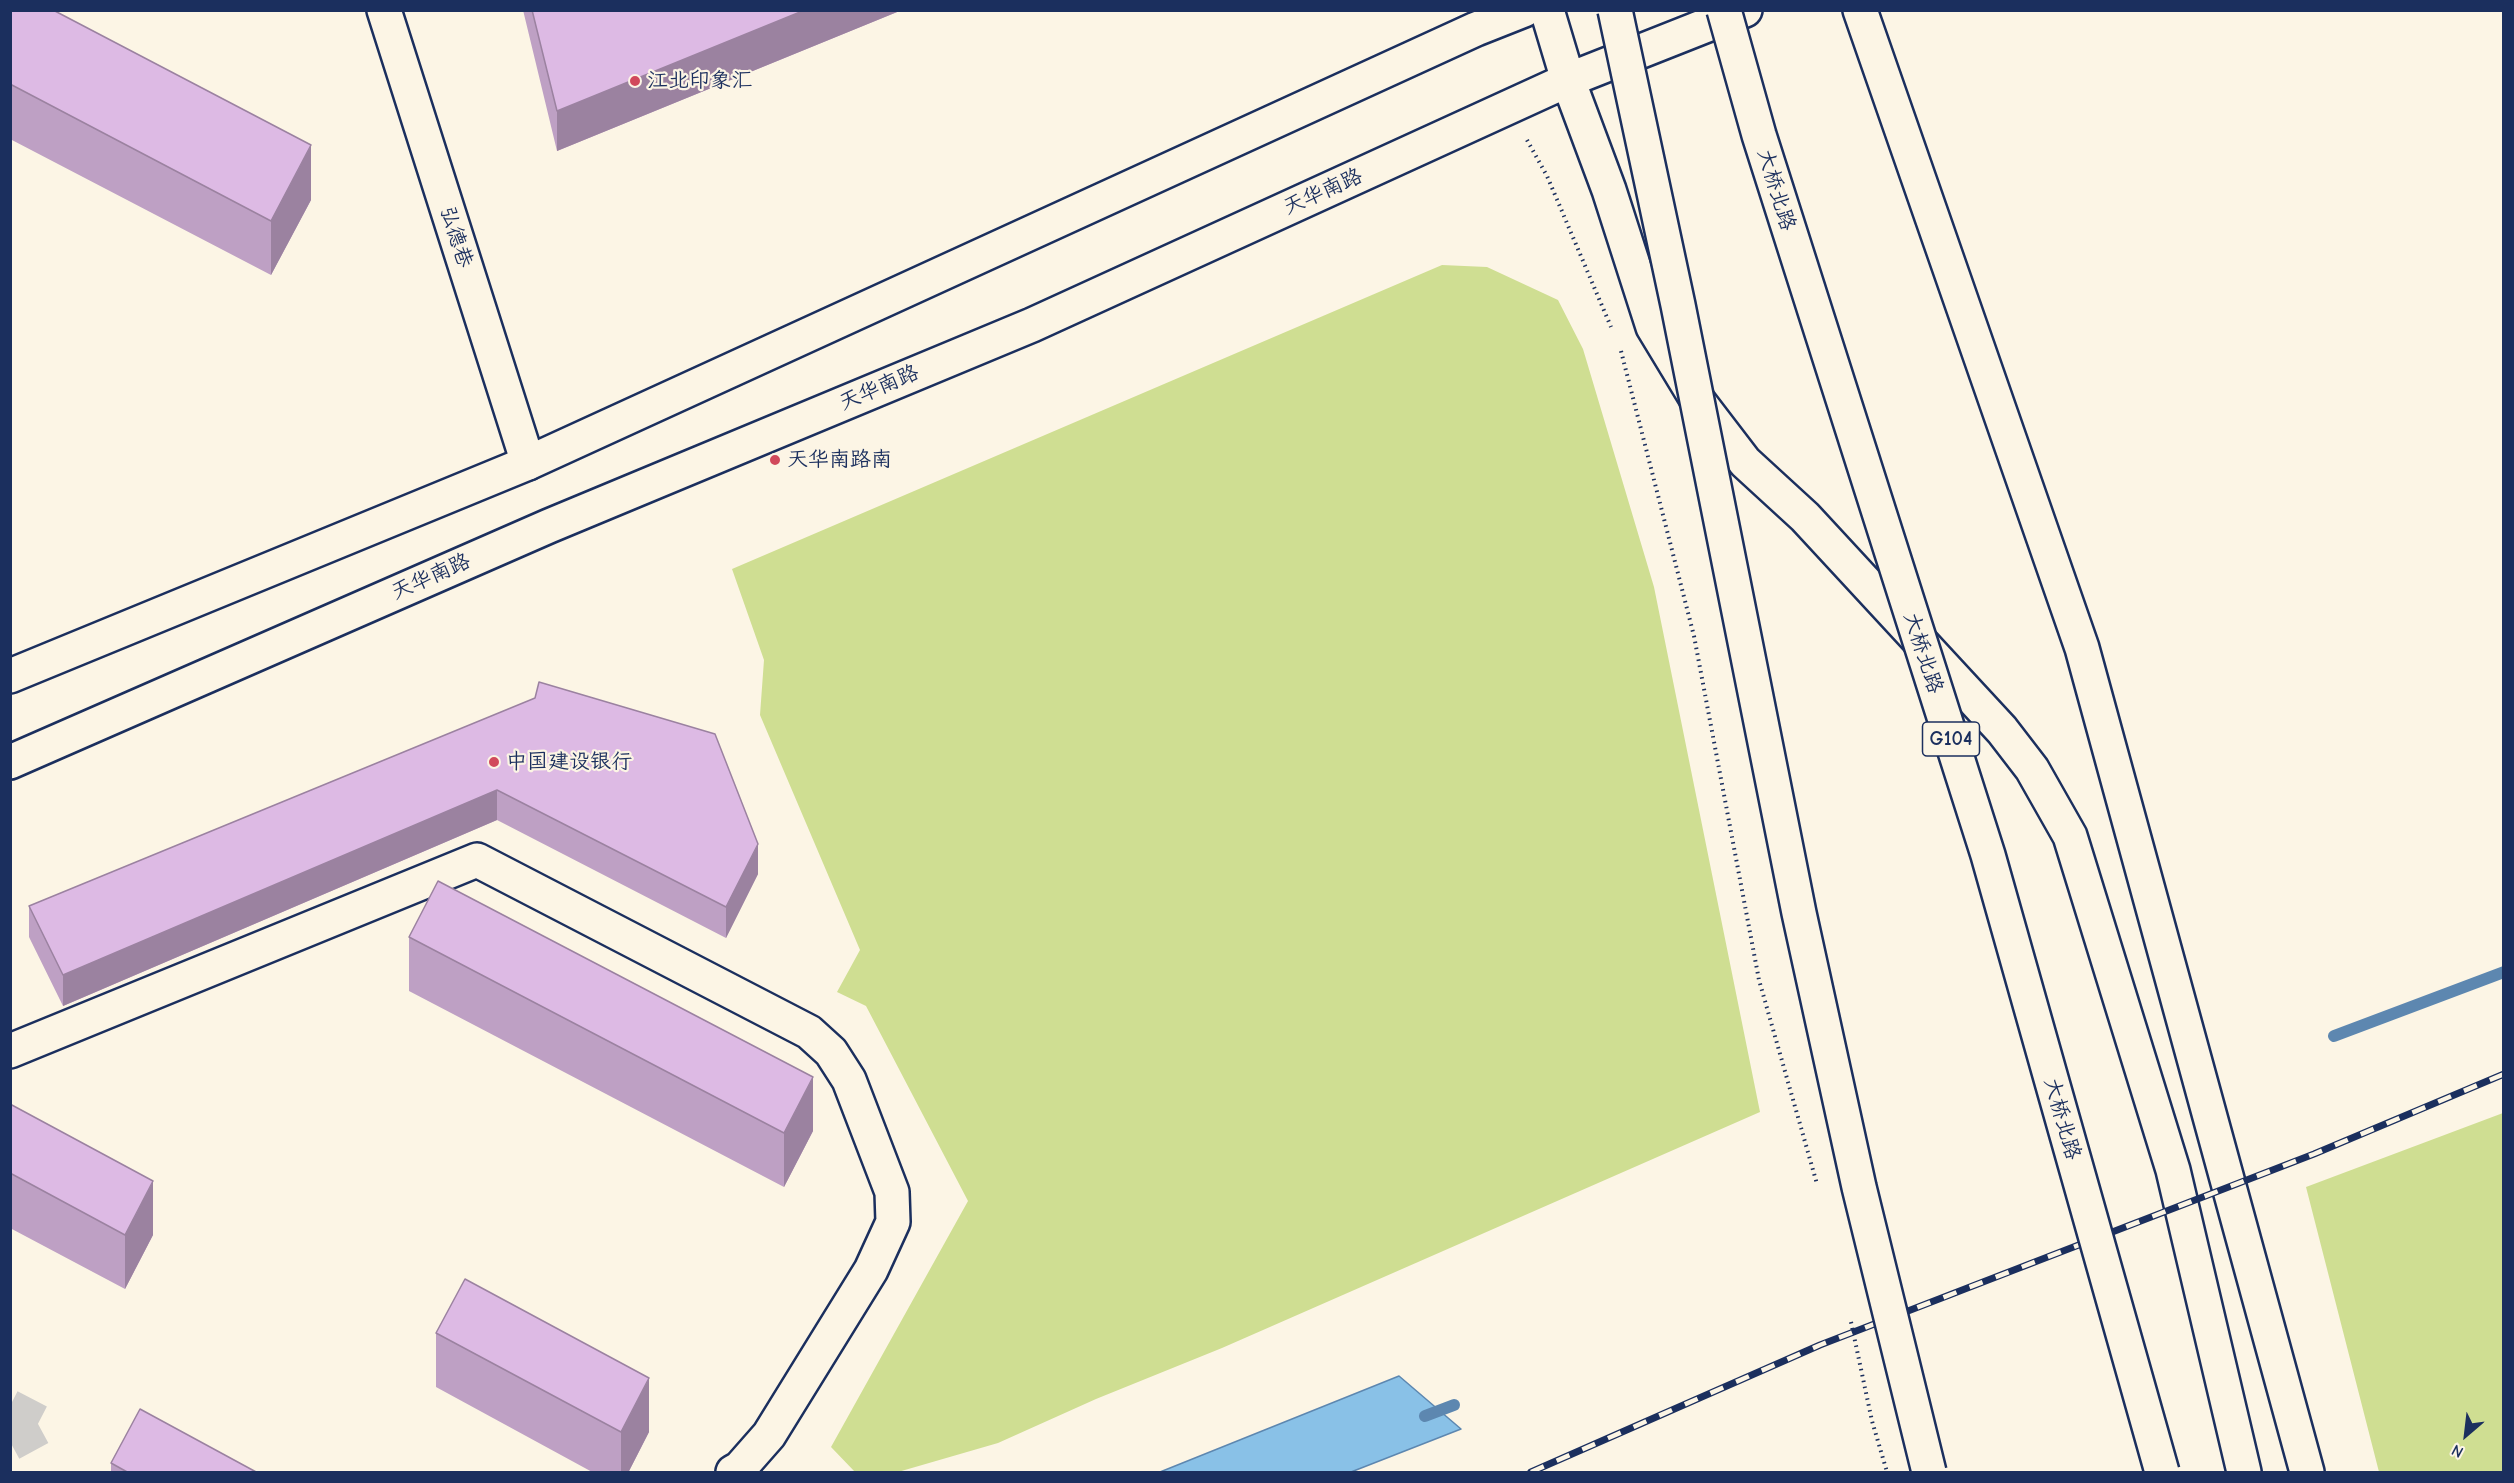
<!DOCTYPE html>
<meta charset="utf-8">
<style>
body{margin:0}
#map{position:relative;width:2514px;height:1483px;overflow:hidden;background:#fcf5e5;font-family:"Comic Neue",sans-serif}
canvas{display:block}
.frame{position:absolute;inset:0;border:12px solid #1b2f5e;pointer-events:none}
.north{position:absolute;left:2436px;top:1405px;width:60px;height:60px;-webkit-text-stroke:4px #fcf5e5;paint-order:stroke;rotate:208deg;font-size:16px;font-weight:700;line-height:24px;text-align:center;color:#1b2f5e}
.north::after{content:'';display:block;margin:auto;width:21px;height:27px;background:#1b2f5e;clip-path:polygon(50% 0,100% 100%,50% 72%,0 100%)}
</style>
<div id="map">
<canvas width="2514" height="1483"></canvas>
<div class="frame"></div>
<div class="north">N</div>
</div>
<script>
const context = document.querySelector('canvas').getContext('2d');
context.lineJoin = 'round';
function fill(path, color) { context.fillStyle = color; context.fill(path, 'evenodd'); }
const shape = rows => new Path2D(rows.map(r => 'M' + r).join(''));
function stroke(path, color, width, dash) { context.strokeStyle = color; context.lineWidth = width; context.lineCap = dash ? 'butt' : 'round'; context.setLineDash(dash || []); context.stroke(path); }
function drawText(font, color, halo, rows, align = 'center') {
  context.font = font + ' "Comic Neue","LXGW WenKai TC",sans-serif'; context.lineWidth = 4.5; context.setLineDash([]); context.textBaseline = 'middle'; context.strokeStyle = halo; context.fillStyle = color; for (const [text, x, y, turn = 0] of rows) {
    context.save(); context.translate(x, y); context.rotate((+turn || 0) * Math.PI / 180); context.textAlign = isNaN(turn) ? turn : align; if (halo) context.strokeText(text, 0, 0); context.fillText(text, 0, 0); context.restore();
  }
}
fill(shape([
 [1442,265,1487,267,1558,300,1583,349,1654,587,1760,1112,1222,1348,1096,1399,998,1443,898,1472,855,1472,831,1447,968,1201,866,1006,837,992,860,950,760,715,764,660,732,569],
 [2503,1113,2503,1472,2379,1472,2306,1187]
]), '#cfde92');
const water = shape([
 [1399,1376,1461,1429,1351,1472,1160,1472,1399,1376]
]);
fill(water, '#89c1e7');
stroke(water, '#5d87b0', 1.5);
stroke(shape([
 [2334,1036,2504,972],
 [1425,1416,1454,1405]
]), '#5d87b0', 12);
stroke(shape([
 [10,1406,47,1425,10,1445]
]), '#cfcdca', 33, [33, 16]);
const minor = shape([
 [384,10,528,463],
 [10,1051,477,860,809,1032,831,1052,849,1080,892,1192,893,1222,871,1270,769,1435,740,1468,733,1472]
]);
const major = shape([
 [1547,10,1568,80,1609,190,1653,327,1696,398,1745,462,1805,517,2002,730,2032,769,2070,836,2173,1170,2244,1472],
 [1860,10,2082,648,2307,1472],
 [10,676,528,463,1476,29,1524,10],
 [10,762,549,526,1032,325,1568,80,1745,10]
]);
stroke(minor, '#1b2f5e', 38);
stroke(major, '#1b2f5e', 38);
stroke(shape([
 [1527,140,1547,176,1611,327],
 [1621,351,1694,636,1759,980,1817,1184],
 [1851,1322,1872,1421,1887,1472]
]), '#1b2f5e', 4, [1.5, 4.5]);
stroke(minor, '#fcf5e5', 33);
stroke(major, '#fcf5e5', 33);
const rail = shape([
 [1531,1472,1820,1345,2314,1154,2504,1074]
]);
stroke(rail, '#1b2f5e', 7);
stroke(rail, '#fcf5e5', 4.5, [14]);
const highwayBridge = shape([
 [1615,10,1678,305,1799,913,1859,1187,1929,1472],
 [1724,10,1759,135,1988,855,2162,1472]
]);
stroke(highwayBridge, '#1b2f5e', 38, []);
stroke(highwayBridge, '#fcf5e5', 33);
fill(shape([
 [10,10,311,200,271,275,10,139],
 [523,10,902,10,557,151],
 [535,698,758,874,726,938,497,820,63,1006,29,937,29,906],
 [409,937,813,1131,784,1187,409,991],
 [10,1104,153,1235,125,1289,10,1228],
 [436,1333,649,1432,628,1473,594,1473,436,1387],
 [111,1463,258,1473,111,1473]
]), '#bea0c4');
fill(shape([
 [805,10,902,10,557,151,557,111],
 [311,145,311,200,271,275,271,221],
 [497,790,497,820,63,1006,63,975],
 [758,844,758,874,726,938,726,907],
 [813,1077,813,1131,784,1187,784,1133],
 [153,1181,153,1235,125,1289,125,1235],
 [649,1378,649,1432,628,1473,621,1473,621,1432]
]), '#9b82a0');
const building = shape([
 [10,10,53,10,311,145,271,221,10,84,10,10],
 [532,10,805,10,557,111,532,10],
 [539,682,715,734,758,844,726,907,497,790,63,975,29,906,535,698,539,682],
 [438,881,813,1077,784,1133,409,937,438,881],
 [10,1104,153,1181,125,1235,10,1173,10,1104],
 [465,1279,649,1378,621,1432,436,1333,465,1279],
 [140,1409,258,1473,129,1473,111,1463,140,1409]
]);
fill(building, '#ddbae4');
stroke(building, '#9b82a0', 1.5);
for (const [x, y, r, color] of [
 [635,81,6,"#d1495b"],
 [775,460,6,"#d1495b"],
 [494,762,6,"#d1495b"]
]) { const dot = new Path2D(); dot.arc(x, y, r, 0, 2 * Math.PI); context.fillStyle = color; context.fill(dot); stroke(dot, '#fcf5e5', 2); }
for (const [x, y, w] of [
 [1951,739,57]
]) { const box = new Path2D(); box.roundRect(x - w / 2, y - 17, w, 34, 4.5); context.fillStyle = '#fcf5e5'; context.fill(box); stroke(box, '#1b2f5e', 1.5); }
drawText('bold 20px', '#1b2f5e', null, [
 ["G104",1951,739]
]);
drawText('21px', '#1b2f5e', '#fcf5e5', [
 ["江北印象汇",647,81],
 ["天华南路南",787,460],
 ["中国建设银行",506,762]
], 'left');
drawText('21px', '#1b2f5e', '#fcf5e5', [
 ["大桥北路",1776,190,73],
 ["天华南路",1323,192,-24],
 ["弘德巷",456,237,72],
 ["天华南路",879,388,-23],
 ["天华南路",431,577,-24],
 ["大桥北路",1923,653,72],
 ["大桥北路",2062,1119,74]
]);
</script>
